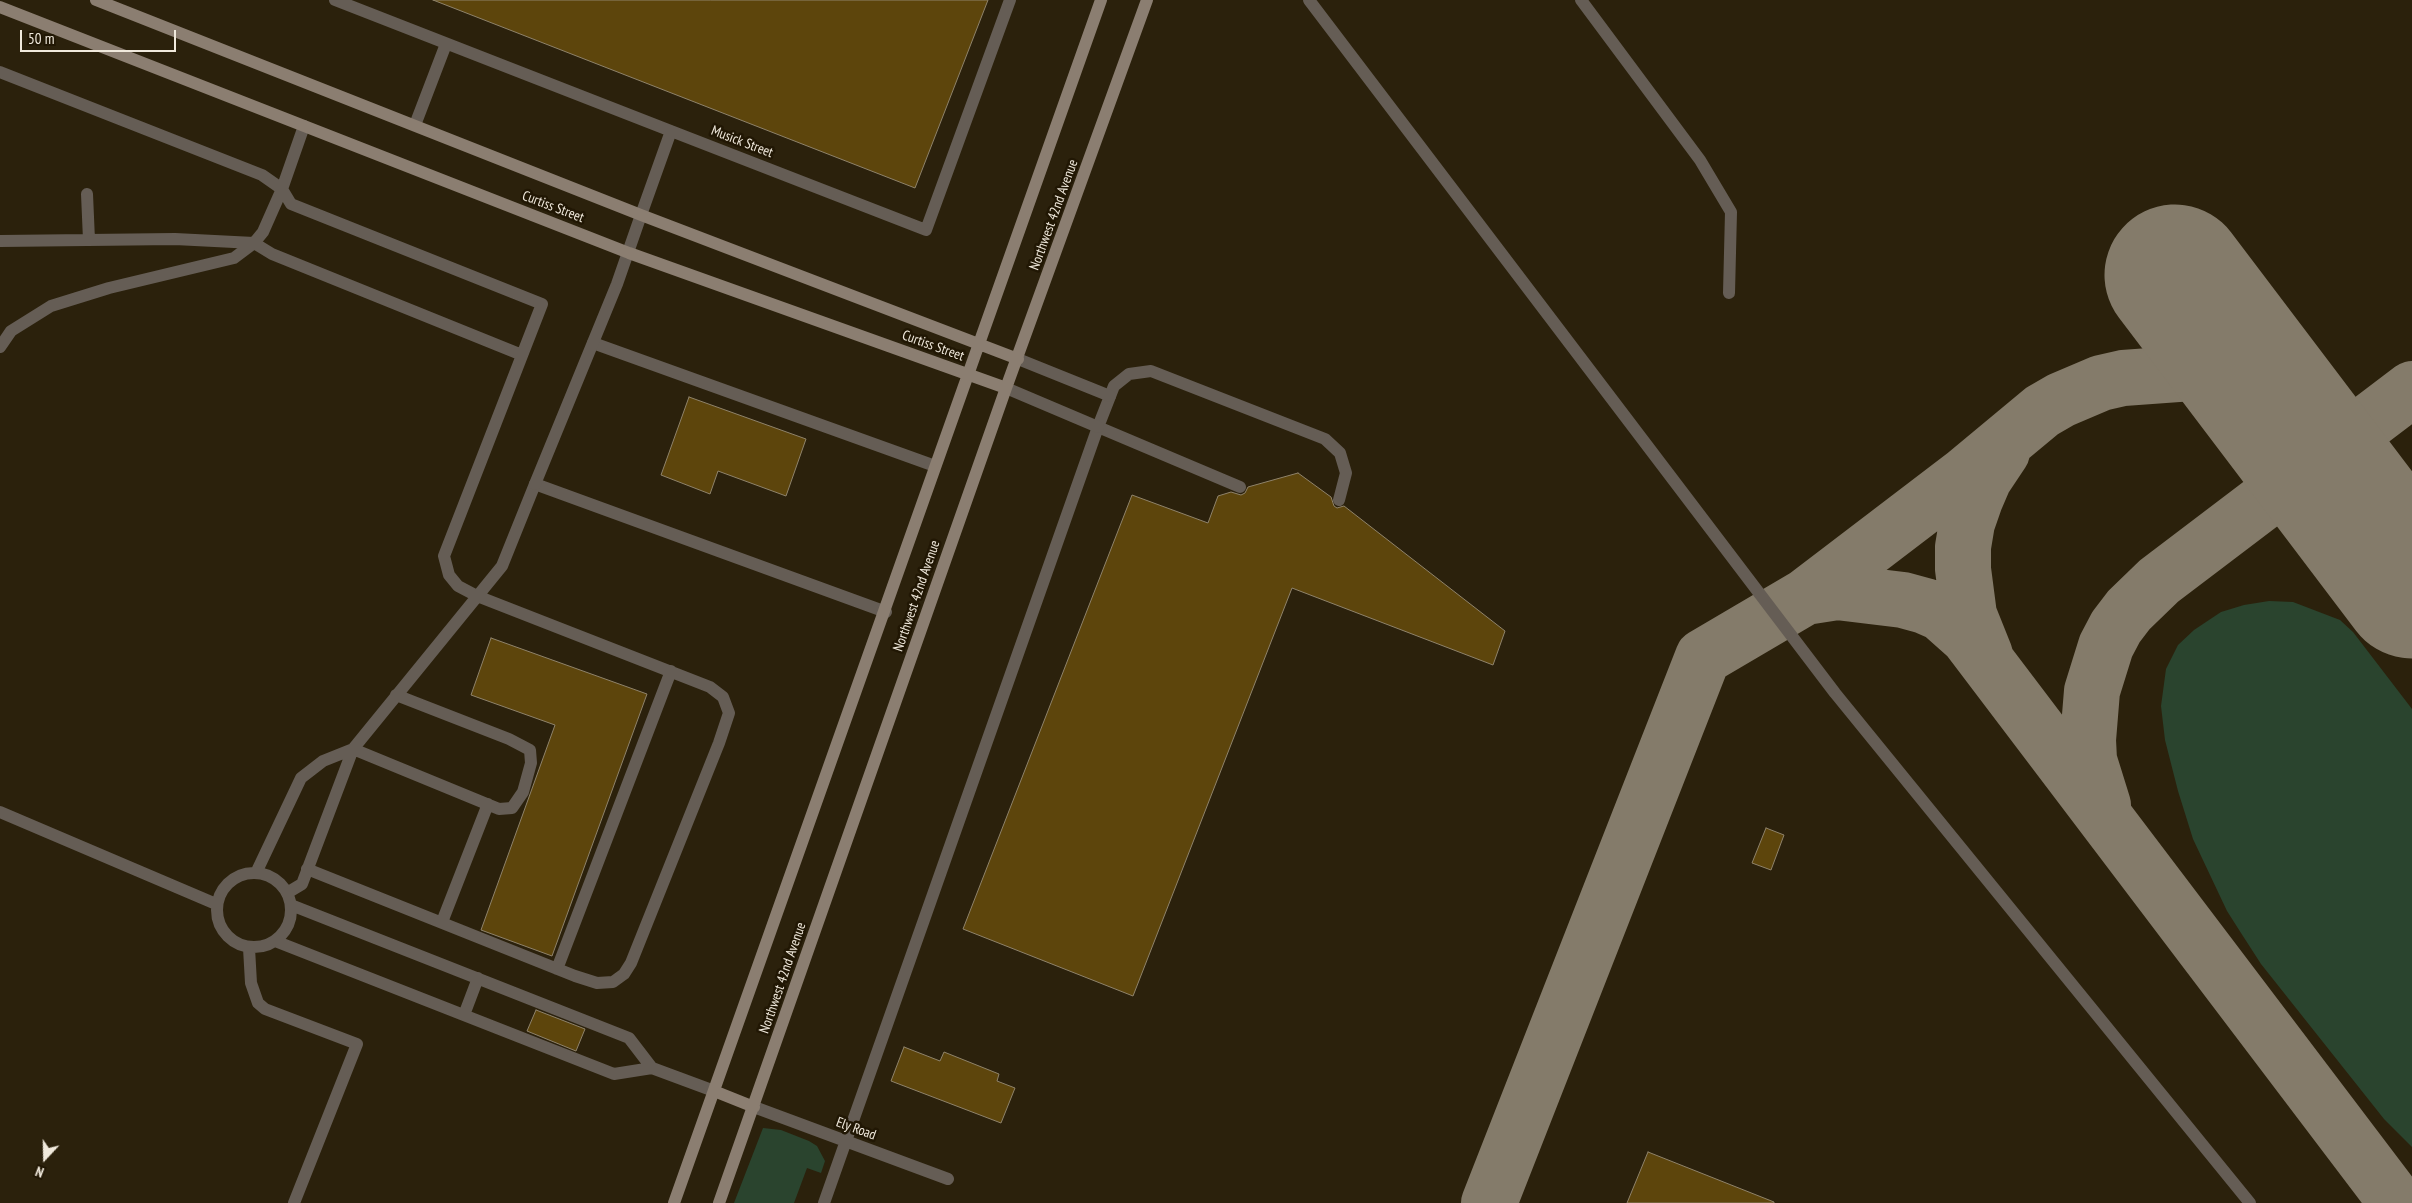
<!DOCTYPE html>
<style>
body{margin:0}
#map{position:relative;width:2412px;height:1203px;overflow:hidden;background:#2b210c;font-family:"PT Sans Narrow",sans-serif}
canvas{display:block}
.north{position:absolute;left:20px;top:1133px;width:50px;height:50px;-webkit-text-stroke:4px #211704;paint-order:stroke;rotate:201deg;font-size:14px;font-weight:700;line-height:20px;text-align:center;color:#f0e9dc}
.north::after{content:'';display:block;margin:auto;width:18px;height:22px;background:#f0e9dc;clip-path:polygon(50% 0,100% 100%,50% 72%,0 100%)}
.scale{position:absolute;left:20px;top:30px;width:156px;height:22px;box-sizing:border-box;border:2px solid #f0e9dc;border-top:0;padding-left:6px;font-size:15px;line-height:18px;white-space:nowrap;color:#f0e9dc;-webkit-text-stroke:4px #211704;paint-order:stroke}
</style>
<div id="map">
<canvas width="2412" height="1203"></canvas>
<div class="north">N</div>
<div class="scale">50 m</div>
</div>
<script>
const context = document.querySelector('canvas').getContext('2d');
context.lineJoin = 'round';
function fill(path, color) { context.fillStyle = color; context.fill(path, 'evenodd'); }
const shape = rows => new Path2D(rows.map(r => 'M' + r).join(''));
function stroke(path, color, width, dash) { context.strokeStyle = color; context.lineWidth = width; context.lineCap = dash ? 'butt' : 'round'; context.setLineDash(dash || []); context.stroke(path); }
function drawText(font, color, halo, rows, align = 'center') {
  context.font = font + ' "PT Sans Narrow",sans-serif'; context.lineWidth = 5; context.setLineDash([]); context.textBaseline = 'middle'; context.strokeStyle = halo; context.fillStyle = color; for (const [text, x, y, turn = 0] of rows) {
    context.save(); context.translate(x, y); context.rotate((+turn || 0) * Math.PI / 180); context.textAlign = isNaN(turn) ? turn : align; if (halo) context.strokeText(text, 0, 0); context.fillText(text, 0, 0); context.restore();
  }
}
fill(shape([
 [2269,601,2293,602,2340,620,2353,632,2412,709,2412,1147,2384,1119,2261,964,2241,933,2227,911,2193,839,2178,791,2165,740,2161,706,2166,669,2178,645,2194,630,2221,612,2244,605],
 [763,1128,781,1130,809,1141,817,1146,825,1161,821,1173,807,1168,794,1203,734,1203]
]), '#2a442e');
stroke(shape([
 [1805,597,1837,592,1903,600,1925,606,1941,613,1968,637,2397,1203],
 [1985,655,1969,615,1963,569,1963,547,1967,523,1975,500,1984,479,2002,452],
 [2103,805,2089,760,2088,740,2092,691,2106,646,2116,627,2129,610,2159,581,2412,389],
 [1489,1203,1703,657,1805,597,1965,475,2042,411,2061,400,2101,383,2123,378,2247,369]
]), '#847b6a', 56);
stroke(shape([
 [2175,275,2412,588]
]), '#847b6a', 141);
const building = shape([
 [433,0,988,0,915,188,433,0],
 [689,397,806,439,786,496,718,471,710,494,661,475,689,397],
 [1298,473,1331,497,1334,506,1337,508,1344,506,1505,631,1493,665,1292,588,1133,996,963,929,1132,495,1208,523,1218,496,1231,492,1241,495,1245,493,1248,487,1298,473],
 [491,638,647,694,552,956,481,930,555,725,471,695,491,638],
 [1766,828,1784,835,1771,870,1752,863,1766,828],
 [536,1010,585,1029,576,1051,527,1031,536,1010],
 [904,1047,940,1061,944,1052,999,1074,997,1081,1015,1088,1001,1123,891,1081,904,1047],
 [1648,1152,1774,1202,1774,1203,1627,1203,1648,1152]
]);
fill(building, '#5d450c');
stroke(building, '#8f836b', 1);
stroke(shape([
 [335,0,671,131],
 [1309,0,1835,693,2250,1203],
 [1581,0,1700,160,1731,212,1729,293],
 [0,72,262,175,282,189,263,232,254,243,234,258,109,288,51,306,11,331,0,347],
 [415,125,446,44],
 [304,126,282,189,291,204,542,304,444,556,449,575,458,586,477,596,710,687,723,697,729,713,719,743,631,963,624,974,613,982,597,983,575,976,307,869],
 [87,194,89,240],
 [641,215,671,131,926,230,1010,0],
 [0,241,175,239,254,243,272,254,522,355],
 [593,343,935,466],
 [1240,487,1098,427,1114,386,1129,374,1151,371,1325,439,1340,453,1346,473,1339,500],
 [0,812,216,904],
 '217 910a37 37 0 1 1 74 0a37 37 0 1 1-74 0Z',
 [256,873,301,778,323,761,353,749,499,809,512,808,523,792,531,763,530,750,509,739,396,695],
 [287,893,302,884,353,749,502,566,535,484,886,612],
 [291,905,629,1038,652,1068],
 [442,922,488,804],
 [275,941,614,1074,652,1068,714,1091],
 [249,948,251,983,258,1003,265,1009,357,1044,294,1203],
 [557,969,671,671],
 [464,1015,478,978],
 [754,1107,948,1179],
 [824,1203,1098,427]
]), '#655d55', 12);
stroke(shape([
 [1018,359,1110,396],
 [1006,388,1098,427],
 [535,484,617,284,641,215]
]), '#655d55', 12);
stroke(shape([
 [96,0,641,215,1018,359],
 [0,7,629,253,1006,388],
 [714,1091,754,1107],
 [674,1203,1101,0],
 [719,1203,1006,388,1147,0]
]), '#8b7e71', 12);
drawText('14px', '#f0e9dc', '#211704', [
 ["Musick Street",742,142,21],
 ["Curtiss Street",553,207,21],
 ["Northwest 42nd Avenue",1054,215,-70],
 ["Curtiss Street",933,346,20],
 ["Northwest 42nd Avenue",917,596,-71],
 ["Northwest 42nd Avenue",783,978,-71],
 ["Ely Road",856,1129,20]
]);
</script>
